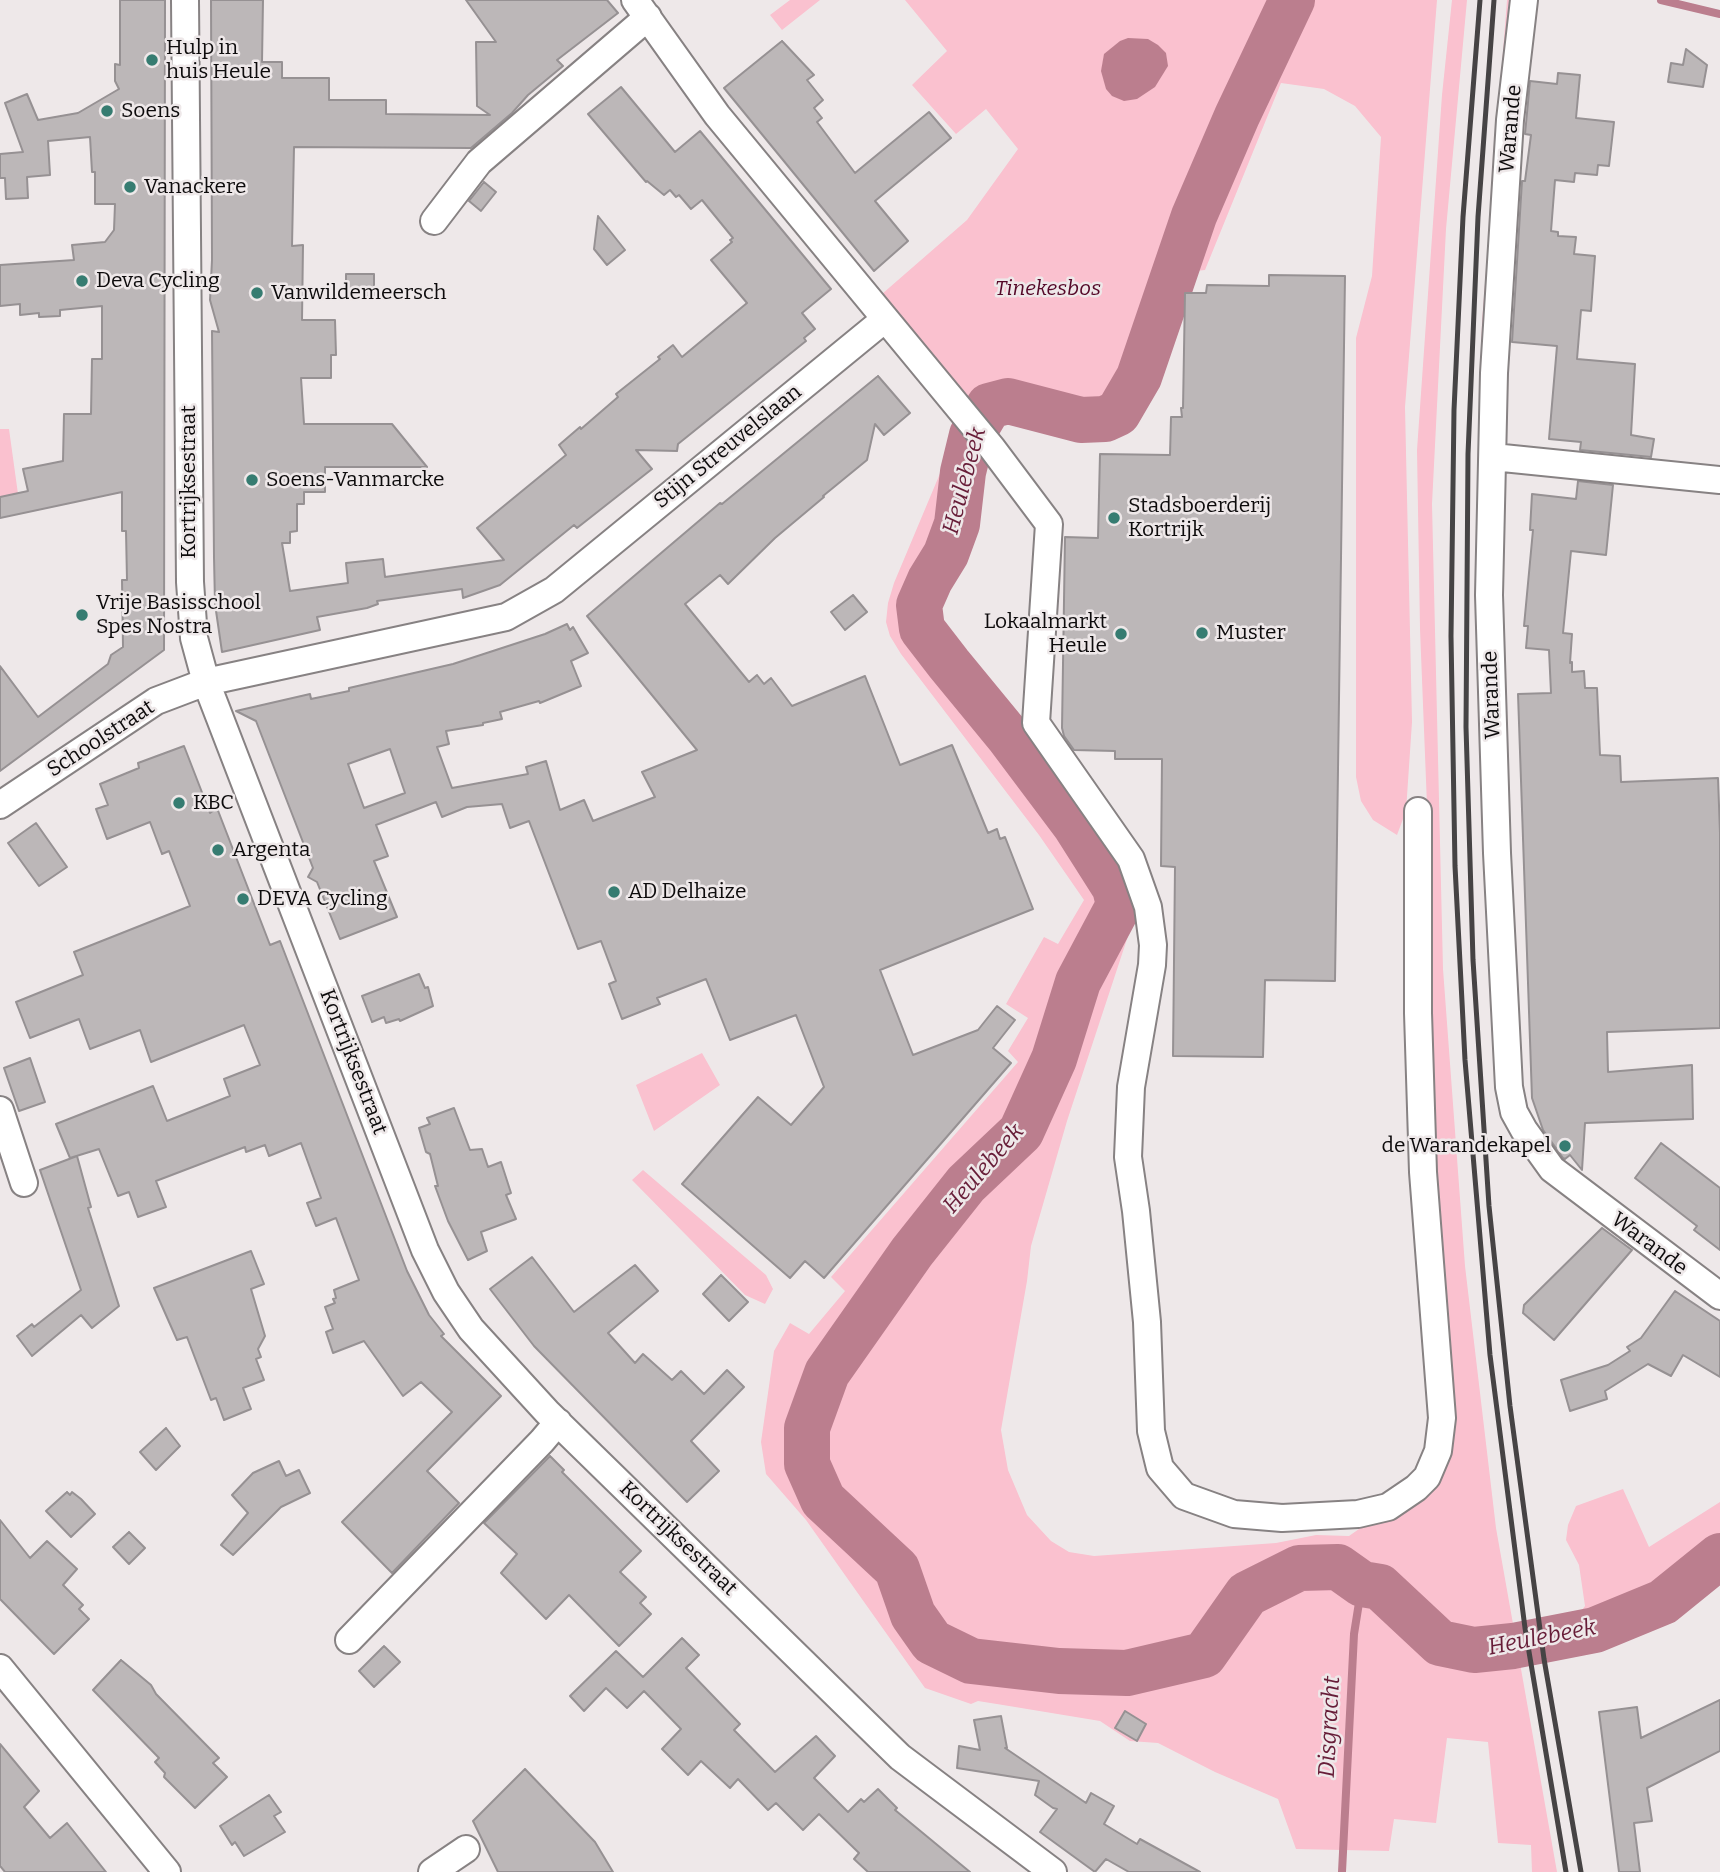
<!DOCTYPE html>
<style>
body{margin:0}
canvas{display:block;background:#eee8e9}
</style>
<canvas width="1720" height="1872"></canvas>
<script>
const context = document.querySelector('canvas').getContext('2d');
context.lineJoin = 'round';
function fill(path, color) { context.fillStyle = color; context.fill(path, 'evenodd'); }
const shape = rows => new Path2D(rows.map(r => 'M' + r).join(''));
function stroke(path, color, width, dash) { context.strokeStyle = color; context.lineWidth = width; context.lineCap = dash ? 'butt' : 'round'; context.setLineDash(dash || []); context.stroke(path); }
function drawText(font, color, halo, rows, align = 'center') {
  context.font = font + ' Bitter,serif'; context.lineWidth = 5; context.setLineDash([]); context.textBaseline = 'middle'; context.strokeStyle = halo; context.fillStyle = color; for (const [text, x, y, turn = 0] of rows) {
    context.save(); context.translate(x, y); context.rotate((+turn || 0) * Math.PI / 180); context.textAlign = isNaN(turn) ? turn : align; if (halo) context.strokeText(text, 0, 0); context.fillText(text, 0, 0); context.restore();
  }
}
fill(shape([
 [790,0,820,0,782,30,770,15],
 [905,0,1279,0,1263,30,1200,176,1132,367,1121,391,1108,405,1093,410,997,386,987,390,976,406,882,294,967,220,1018,149,986,109,956,134,912,85,947,51],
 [1301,0,1437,0,1405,407,1412,722,1406,811,1397,835,1373,820,1361,801,1356,777,1356,338,1372,276,1381,137,1355,106,1324,89,1281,83,1205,270,1187,272,1265,80],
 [1452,0,1467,0,1446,229,1432,504,1443,969,1465,1266,1496,1528,1557,1872,1532,1872,1531,1845,1498,1843,1488,1742,1447,1738,1436,1823,1394,1819,1389,1851,1296,1849,1278,1799,1215,1772,1158,1743,1130,1741,1100,1721,1003,1705,978,1701,971,1704,925,1688,806,1520,766,1474,761,1442,774,1351,790,1323,809,1334,845,1291,831,1277,1018,1062,1008,1051,1028,1018,1006,1004,1044,937,1058,944,1084,900,1039,835,901,654,890,636,886,622,888,603,894,583,949,452,960,449,979,454,983,477,974,538,938,604,940,621,960,653,990,690,1018,735,1121,860,1094,880,1109,901,1105,918,1067,991,1052,1028,1032,1090,951,1184,839,1338,812,1388,796,1452,798,1471,813,1500,883,1564,909,1629,924,1644,940,1654,969,1665,1010,1676,1074,1683,1119,1681,1169,1672,1214,1659,1225,1647,1248,1612,1267,1591,1296,1577,1316,1575,1344,1578,1372,1594,1402,1619,1430,1649,1436,1629,1423,1611,1394,1583,1362,1568,1339,1561,1311,1559,1270,1570,1245,1584,1229,1602,1211,1632,1200,1643,1155,1661,1098,1668,1009,1662,959,1650,937,1636,925,1619,903,1567,848,1517,819,1483,813,1461,814,1440,823,1395,862,1331,885,1304,926,1248,1045,1113,1081,998,1115,929,1128,936,1067,1121,1031,1246,1027,1281,1001,1430,1008,1470,1027,1515,1051,1541,1069,1552,1094,1556,1276,1543,1316,1535,1349,1536,1359,1529,1384,1519,1440,1478,1450,1458,1456,1425,1433,1151,1431,906,1420,629,1417,450,1442,95],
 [1507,0,1514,0,1478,627,1477,477,1482,322],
 [0,429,9,429,18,494,0,497],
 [702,1053,720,1085,654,1131,636,1085],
 [643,1170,766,1275,773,1289,765,1304,745,1295,632,1180],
 [1623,1489,1649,1547,1720,1502,1720,1575,1671,1606,1662,1587,1616,1608,1573,1622,1585,1606,1579,1565,1566,1540,1568,1525,1576,1506]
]), '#fac1cf');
fill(shape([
 [1128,38,1148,39,1158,45,1166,53,1168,66,1155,87,1137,99,1124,101,1112,96,1106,89,1101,71,1104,54,1120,41]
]), '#bb7e8e');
stroke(shape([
 [1661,0,1720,14],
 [1342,1872,1354,1634,1362,1584]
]), '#bb7e8e', 8);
stroke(shape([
 [1292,0,1237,116,1194,216,1139,377,1118,413,1105,419,1081,420,1008,401,989,406,972,435,963,472,957,524,946,554,930,580,919,605,922,629,949,664,1009,737,1075,825,1115,888,1119,905,1078,982,1054,1059,1021,1132,966,1184,912,1252,827,1373,807,1428,807,1464,823,1500,897,1569,913,1615,932,1642,971,1661,1059,1671,1127,1673,1204,1655,1247,1594,1299,1568,1338,1567,1362,1584,1380,1587,1440,1643,1474,1650,1513,1646,1595,1630,1663,1602,1720,1556]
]), '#bb7e8e', 46);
const building = shape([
 [120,0,165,0,164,650,0,771,0,666,38,717,108,664,111,655,123,647,122,580,127,580,126,531,122,531,122,492,0,518,0,497,28,491,23,469,63,461,64,414,91,414,92,359,102,359,102,306,60,310,60,316,39,317,39,313,20,315,20,304,0,306,0,265,74,260,72,245,105,242,114,230,115,204,95,204,95,172,92,172,90,137,48,141,50,175,27,177,28,198,6,199,5,178,0,178,0,154,23,152,5,103,27,94,38,120,78,113,119,89,115,81,115,64,120,65,120,0],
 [211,0,263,0,262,62,282,62,282,78,329,78,329,100,386,100,386,114,490,115,477,106,476,42,496,42,466,0,607,0,618,13,557,60,563,66,528,95,512,113,471,148,294,147,292,246,303,245,302,320,335,320,336,355,331,355,331,378,301,378,304,424,392,424,427,467,325,467,325,492,304,492,304,504,297,504,297,531,290,532,290,543,282,543,290,591,348,583,346,563,383,559,385,577,504,560,477,528,566,455,559,445,580,427,581,429,618,397,616,394,660,359,658,357,673,345,682,357,747,303,711,260,732,242,730,240,733,238,702,200,691,209,679,195,676,197,670,190,664,195,647,181,646,182,588,114,621,87,675,152,700,131,831,289,802,313,815,329,804,338,806,341,678,444,677,451,636,450,652,469,577,528,574,525,500,585,463,598,462,589,377,601,378,604,367,608,317,617,320,630,222,652,215,604,214,557,212,331,219,332,210,300,212,260,211,0],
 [782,41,814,75,807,80,823,100,814,108,822,118,817,122,855,173,929,112,951,138,875,201,908,241,874,271,724,88,782,41],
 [1686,49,1707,65,1703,87,1668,82,1671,63,1683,65,1686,49],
 [1558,73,1580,75,1576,118,1614,122,1609,166,1598,165,1597,175,1575,173,1574,182,1555,180,1551,231,1558,232,1558,236,1576,237,1574,254,1595,256,1591,311,1581,310,1577,359,1635,364,1631,435,1654,439,1651,457,1580,450,1581,442,1549,439,1557,346,1512,342,1522,181,1525,181,1531,135,1525,134,1530,81,1557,84,1558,73],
 [484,182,496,192,481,211,469,201,484,182],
 [598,216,625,250,607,265,594,249,598,216],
 [346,274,374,274,374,296,346,296,346,274],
 [1269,275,1345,276,1335,981,1265,980,1263,1057,1173,1056,1175,867,1161,866,1162,759,1115,759,1115,751,1074,750,1064,736,1062,728,1065,537,1098,538,1100,454,1170,455,1171,417,1182,417,1181,408,1183,408,1185,293,1206,293,1207,285,1269,286,1269,275],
 [878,376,910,413,884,435,875,424,867,460,823,496,824,497,775,538,728,584,720,575,685,604,749,682,757,675,764,684,771,678,792,706,865,676,900,765,952,745,988,833,997,829,1000,839,1005,837,1033,909,880,970,913,1055,978,1030,997,1006,1015,1020,993,1048,1011,1063,824,1278,805,1261,790,1278,682,1184,758,1097,791,1125,824,1087,796,1015,730,1040,706,979,657,998,660,1004,622,1019,609,984,616,981,601,941,578,949,529,821,510,828,502,804,467,807,442,817,436,802,376,825,388,856,374,861,397,917,340,939,317,882,308,877,313,868,256,721,236,711,310,694,311,699,349,691,349,688,453,664,545,634,567,624,570,630,573,627,588,653,571,661,581,686,540,703,539,701,500,712,502,719,483,723,483,725,446,731,449,744,437,747,452,788,528,774,526,767,546,761,560,810,584,800,593,821,655,797,642,772,697,750,587,616,720,503,722,504,878,376],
 [390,749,405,793,364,808,348,764,390,749],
 [1578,481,1613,485,1606,555,1571,551,1563,633,1572,634,1570,663,1572,662,1572,672,1584,671,1585,688,1597,688,1600,755,1620,756,1621,782,1718,778,1720,833,1720,1028,1607,1032,1608,1072,1692,1065,1693,1119,1585,1123,1582,1170,1570,1155,1565,1159,1563,1158,1543,1130,1532,1098,1518,694,1551,693,1549,650,1526,648,1528,626,1524,626,1533,530,1530,530,1532,494,1576,499,1578,481],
 [853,595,867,612,845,630,831,612,853,595],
 [184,746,210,813,217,808,270,945,280,941,407,1271,429,1315,444,1334,441,1336,501,1396,427,1471,459,1503,392,1573,342,1522,452,1412,421,1382,403,1396,364,1341,333,1353,326,1332,333,1329,325,1307,335,1303,333,1299,336,1298,334,1290,359,1280,336,1218,316,1226,307,1203,321,1198,301,1143,269,1156,265,1145,246,1152,245,1147,156,1181,166,1207,138,1217,129,1192,118,1196,99,1149,70,1158,56,1124,153,1086,167,1121,230,1096,224,1079,260,1065,244,1025,151,1062,140,1030,90,1049,79,1019,30,1038,16,1002,83,975,74,952,190,906,169,851,162,854,150,822,107,839,96,809,108,805,100,784,139,768,138,763,184,746],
 [36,823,67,867,39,886,8,843,36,823],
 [419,974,425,988,428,987,433,1006,400,1021,399,1019,386,1023,384,1017,372,1022,362,996,419,974],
 [30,1058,45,1102,19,1111,4,1068,30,1058],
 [454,1108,470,1150,482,1149,488,1167,501,1162,511,1193,506,1195,516,1219,481,1232,487,1251,468,1260,448,1221,435,1186,438,1186,430,1154,426,1152,419,1128,430,1124,427,1118,454,1108],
 [1661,1143,1720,1188,1720,1250,1694,1230,1697,1226,1635,1178,1661,1143],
 [77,1156,91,1207,88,1208,119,1306,92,1328,81,1315,32,1356,17,1336,32,1324,34,1327,81,1290,40,1170,77,1156],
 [1602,1228,1632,1250,1554,1340,1523,1313,1524,1305,1602,1228],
 [251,1251,264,1284,251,1289,265,1336,258,1349,261,1357,256,1359,264,1380,243,1388,251,1409,224,1420,216,1398,211,1400,187,1337,177,1340,154,1288,251,1251],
 [532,1257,574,1312,635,1265,658,1291,608,1333,635,1363,643,1354,672,1380,681,1371,704,1394,727,1370,744,1387,691,1441,719,1471,687,1502,534,1346,490,1289,532,1257],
 [721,1275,748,1302,729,1321,703,1294,721,1275],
 [1675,1291,1720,1321,1720,1377,1683,1355,1671,1376,1648,1364,1605,1391,1607,1399,1570,1411,1561,1380,1608,1365,1630,1351,1627,1347,1641,1338,1675,1291],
 [166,1428,180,1446,156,1470,140,1452,166,1428],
 [550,1456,564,1470,562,1472,641,1551,620,1572,646,1597,640,1603,651,1614,619,1646,569,1595,546,1619,501,1573,517,1554,484,1523,550,1456],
 [279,1461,286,1476,299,1470,310,1493,281,1507,233,1555,221,1545,248,1513,232,1495,253,1473,279,1461],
 [67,1492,70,1495,72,1492,81,1499,95,1514,71,1537,46,1511,67,1492],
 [0,1520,30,1558,47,1541,77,1569,63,1585,83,1605,79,1609,89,1619,54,1654,0,1599,0,1520],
 [129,1532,145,1548,129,1564,113,1547,129,1532],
 [682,1638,699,1655,686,1668,740,1724,734,1730,775,1772,816,1736,835,1756,814,1778,848,1812,861,1799,864,1802,878,1789,897,1808,895,1810,970,1872,868,1872,854,1859,859,1853,819,1814,803,1830,776,1803,768,1810,738,1779,730,1788,701,1761,688,1775,662,1749,681,1729,644,1691,627,1708,606,1688,584,1711,570,1696,616,1651,643,1677,682,1638],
 [384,1646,400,1662,374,1687,359,1671,384,1646],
 [121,1660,151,1685,156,1694,219,1758,213,1763,227,1777,195,1808,164,1777,165,1773,155,1762,159,1758,93,1690,121,1660],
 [1720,1700,1720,1751,1647,1788,1652,1821,1634,1823,1640,1872,1619,1872,1599,1712,1637,1707,1641,1738,1720,1700],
 [1125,1711,1146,1724,1137,1741,1115,1728,1125,1711],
 [1001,1716,1007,1748,1005,1748,1086,1803,1091,1793,1114,1806,1104,1824,1137,1844,1140,1839,1200,1872,1129,1872,1106,1859,1095,1872,1040,1832,1057,1809,1053,1808,1035,1795,1039,1781,957,1768,959,1746,980,1750,974,1720,1001,1716],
 [0,1744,39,1791,24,1807,50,1838,67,1823,106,1872,5,1872,0,1866,0,1744],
 [525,1769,595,1842,613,1872,498,1872,473,1821,525,1769],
 [269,1795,281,1812,274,1816,285,1832,244,1856,235,1842,232,1845,220,1826,269,1795]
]);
fill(building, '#bcb7b8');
stroke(building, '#969193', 2);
const minor = shape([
 [185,0,190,582,194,638,206,682,425,1250,446,1292,471,1329,547,1412,900,1757,1053,1872],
 [635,0,717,115,992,448,1049,524,1036,723,1131,859,1148,907,1153,945,1152,965,1131,1087,1128,1157,1136,1211,1147,1322,1151,1431,1160,1468,1184,1496,1234,1514,1282,1518,1358,1514,1388,1507,1416,1488,1427,1477,1438,1451,1442,1418,1423,1172,1418,1013,1418,811],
 [1524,0,1510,120,1494,373,1489,595,1497,853,1509,1087,1514,1112,1524,1130,1552,1169,1720,1296],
 [434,221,479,162,648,17],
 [1493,457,1720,480],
 [0,805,156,701,206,682,506,617,554,590,885,319],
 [0,1110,24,1183],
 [349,1640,542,1441,558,1422],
 [0,1668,167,1872],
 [432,1872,466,1849]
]);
stroke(minor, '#878283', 30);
stroke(minor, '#fff', 26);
stroke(shape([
 [1480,0,1463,217,1454,410,1451,636,1455,866,1465,1060,1490,1355,1525,1628,1566,1872],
 [1494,0,1478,217,1468,454,1466,727,1473,960,1489,1206,1510,1406,1544,1659,1581,1872]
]), '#464344', 5);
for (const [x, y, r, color] of [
 [152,60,7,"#367c71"],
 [107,111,7,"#367c71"],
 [130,187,7,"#367c71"],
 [82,281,7,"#367c71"],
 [257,293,7,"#367c71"],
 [252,480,7,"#367c71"],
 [1114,518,7,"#367c71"],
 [82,615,7,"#367c71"],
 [1202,633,7,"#367c71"],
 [1121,634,7,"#367c71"],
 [179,803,7,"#367c71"],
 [218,850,7,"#367c71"],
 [614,892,7,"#367c71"],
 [243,899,7,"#367c71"],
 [1565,1146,7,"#367c71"]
]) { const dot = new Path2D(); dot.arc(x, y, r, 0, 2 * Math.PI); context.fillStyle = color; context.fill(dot); stroke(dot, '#eee8e9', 2.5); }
drawText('21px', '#0d0b0c', '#eee8e9', [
 ["Hulp in",166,48],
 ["huis Heule",166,72],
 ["Soens",121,111],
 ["Vanackere",144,187],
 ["Deva Cycling",96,281],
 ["Vanwildemeersch",271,293],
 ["Soens-Vanmarcke",266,480],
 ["Stadsboerderij",1128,506],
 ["Kortrijk",1128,530],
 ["Vrije Basisschool",96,603],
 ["Spes Nostra",96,627],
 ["Lokaalmarkt",1107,622,"right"],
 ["Heule",1107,646,"right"],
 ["Muster",1216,633],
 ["KBC",193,803],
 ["Argenta",232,850],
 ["AD Delhaize",628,892],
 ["DEVA Cycling",257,899],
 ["de Warandekapel",1551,1146,"right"]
], 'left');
drawText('21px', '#0d0b0c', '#eee8e9', [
 ["Warande",1511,129,-85],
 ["Stijn Streuvelslaan",728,447,-39],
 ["Kortrijksestraat",189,482,-90],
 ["Warande",1492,695,-92],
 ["Schoolstraat",101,739,-33],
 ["Kortrijksestraat",353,1062,69],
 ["Warande",1649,1244,37],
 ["Kortrijksestraat",678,1539,44]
]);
drawText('italic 21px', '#540828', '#eee8e9', [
 ["Tinekesbos",1048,289]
]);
drawText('italic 23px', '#671d38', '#eee8e9', [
 ["Heulebeek",965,481,-75],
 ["Heulebeek",984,1169,-49],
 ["Heulebeek",1542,1638,-11],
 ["Disgracht",1330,1727,-87]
]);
</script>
